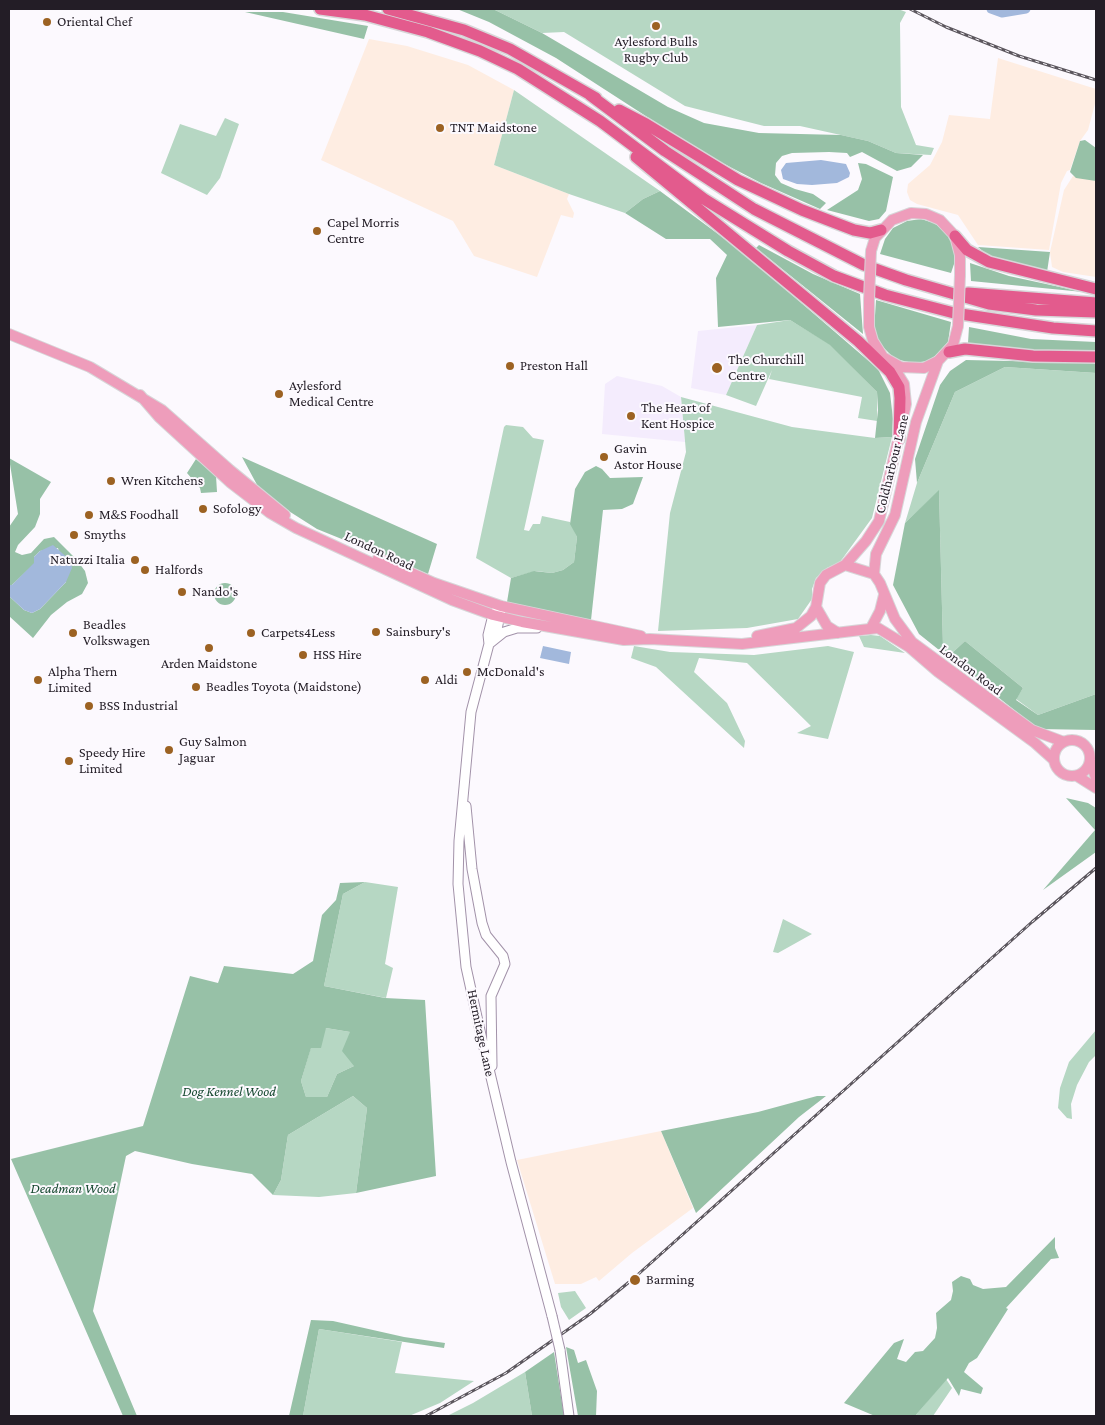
<!DOCTYPE html>
<style>
body{margin:0}
#map{position:relative;width:1105px;height:1425px;overflow:hidden;background:#fcf9fe;font-family:"Crimson Pro",serif}
canvas{display:block}
.frame{position:absolute;inset:0;border:10px solid #231d26;pointer-events:none}
</style>
<div id="map">
<canvas width="1105" height="1425"></canvas>
<div class="frame"></div>
</div>
<script>
const context = document.querySelector('canvas').getContext('2d');
context.lineJoin = 'round';
function fill(path, color) { context.fillStyle = color; context.fill(path, 'evenodd'); }
const shape = rows => new Path2D(rows.map(r => 'M' + r).join(''));
function stroke(path, color, width, dash) { context.strokeStyle = color; context.lineWidth = width; context.lineCap = dash ? 'butt' : 'round'; context.setLineDash(dash || []); context.stroke(path); }
function drawText(font, color, halo, rows, align = 'center') {
  context.font = font + ' "Crimson Pro",serif'; context.lineWidth = 4; context.setLineDash([]); context.textBaseline = 'middle'; context.strokeStyle = halo; context.fillStyle = color; for (const [text, x, y, turn = 0] of rows) {
    context.save(); context.translate(x, y); context.rotate((+turn || 0) * Math.PI / 180); context.textAlign = isNaN(turn) ? turn : align; if (halo) context.strokeText(text, 0, 0); context.fillText(text, 0, 0); context.restore();
  }
}
fill(shape([
 [369,39,407,46,468,65,514,90,494,165,569,194,567,199,574,213,573,218,561,215,537,277,474,256,453,221,321,160],
 [998,58,1096,89,1096,100,1088,130,1080,141,1070,170,1067,171,1061,183,1049,250,978,245,958,215,917,204,910,200,907,192,908,184,930,165,942,142,949,115,990,119],
 [1073,176,1096,181,1096,277,1063,272,1052,267,1050,252,1064,190],
 [661,1131,693,1208,632,1253,599,1281,596,1277,581,1284,555,1284,517,1160]
]), '#feede2');
fill(shape([
 [757,325,726,395,691,388,698,331],
 [617,376,662,386,681,397,685,442,602,434,605,384]
]), '#f4ecfd');
fill(shape([
 [493,9,898,9,906,12,900,23,901,107,916,145,934,148,931,155,896,153,868,141,800,126,764,126,685,106,564,32,542,33],
 [514,90,660,191,643,199,625,213,569,194,494,165],
 [225,118,239,124,220,178,207,195,161,173,180,124,216,136],
 [790,320,831,345,877,392,877,421,858,418,862,397,769,379,772,370,756,406,726,395,757,325],
 [1005,367,1096,373,1096,694,1038,715,1016,699,1023,688,965,641,951,654,943,647,939,491,905,523,917,483,955,392],
 [681,397,792,427,875,438,892,437,872,518,840,562,827,568,816,578,812,589,812,599,798,619,747,628,658,631,670,513,686,452],
 [506,425,523,427,533,438,544,440,524,530,529,531,533,524,540,524,542,516,570,522,577,537,574,562,563,570,552,573,536,571,511,578,476,558,504,427],
 [871,635,880,636,905,653,864,647,859,636],
 [634,646,670,652,754,655,828,646,854,652,828,739,797,733,811,726,747,663,699,658,694,672,727,703,745,741,744,748,656,667,631,658],
 [365,882,398,887,385,964,393,968,386,998,324,986,343,894],
 [783,919,812,934,778,953,773,952],
 [326,1028,350,1032,354,1066,337,1074,327,1097,306,1097,301,1081,311,1047],
 [1096,1030,1096,1055,1089,1062,1077,1085,1071,1104,1072,1119,1067,1118,1058,1108,1060,1088,1069,1062],
 [353,1096,367,1108,356,1193,319,1197,273,1195,281,1180,288,1135],
 [575,1291,586,1308,569,1320,561,1307,558,1293],
 [319,1329,402,1342,395,1373,474,1381,440,1403,409,1416,303,1416],
 [525,1372,532,1416,447,1416,473,1403],
 [946,1379,952,1388,933,1416,915,1416]
]), '#b6d7c3');
fill(shape([
 [457,9,493,9,542,33,668,107,704,123,759,133,841,135,868,141,896,153,923,155,911,167,897,171,862,152,850,157,847,153,829,152,792,153,782,156,776,163,775,175,781,183,795,189,813,194,826,203,820,209,761,183,703,153,556,58,489,22],
 [245,12,283,12,368,26,364,39],
 [1085,140,1096,148,1096,181,1076,178,1070,172,1080,141],
 [858,163,866,164,893,177,886,211,879,219,869,221,827,210,858,190,862,179],
 [660,191,741,251,878,369,890,393,893,419,892,437,875,438,878,410,877,392,830,345,790,320,718,327,716,278,727,255,710,239,666,239,625,213,643,199],
 [921,219,934,223,949,234,954,245,956,258,951,273,880,254,885,239,893,228,907,221],
 [759,245,813,274,860,294,863,334,756,248],
 [978,247,1050,252,1047,272,1003,262,986,254],
 [970,263,1009,276,1083,292,971,281],
 [876,300,951,322,948,342,935,356,928,361,913,363,895,359,880,344,874,331],
 [969,327,1031,339,1096,342,1096,350,1021,350,968,343],
 [966,360,1096,363,1096,373,1005,367,955,392,917,483,915,459,940,385,950,371],
 [242,457,437,544,428,574,317,529,262,494],
 [9,458,51,482,40,499,40,514,35,527,18,545,15,552,22,555,31,553,44,539,54,537,76,559,85,571,88,583,82,594,67,602,51,615,33,638,9,616,9,596,24,610,32,613,40,609,66,582,58,548,40,551,34,557,35,563,12,585,9,585,9,527,18,514],
 [196,459,216,476,217,492,201,493,200,488,187,473],
 [596,466,602,469,610,478,643,477,633,504,622,509,603,510,591,620,507,602,511,578,534,571,552,573,563,570,574,562,577,537,570,524,575,489,585,472],
 [939,490,943,647,951,654,965,641,1023,688,1016,700,1038,715,1096,694,1096,730,1038,729,919,634,893,585,905,523],
 '214 594a11 11 0 1 1 22 0a11 11 0 1 1-22 0Z',
 [1066,798,1088,803,1096,808,1096,852,1043,890,1095,830],
 [365,882,343,894,324,986,385,998,425,1000,436,1176,356,1193,367,1108,353,1096,288,1135,281,1180,273,1195,252,1174,192,1164,135,1151,126,1156,93,1311,137,1416,123,1416,11,1159,143,1126,190,976,218,983,224,966,293,974,313,961,322,915,336,900,340,883],
 [326,1028,350,1032,342,1051,354,1066,337,1074,327,1097,306,1097,301,1081,311,1048,321,1048],
 [817,1096,826,1096,799,1117,696,1213,661,1131,758,1112],
 [1055,1237,1055,1248,1059,1258,1051,1259,1006,1308,1008,1309,977,1358,969,1363,964,1372,983,1388,981,1394,961,1389,959,1396,948,1378,915,1416,875,1416,844,1403,894,1343,904,1339,897,1359,906,1362,915,1352,923,1351,935,1338,937,1328,936,1313,951,1300,953,1291,952,1282,961,1276,970,1279,973,1285,983,1289,1006,1287],
 [311,1320,333,1321,404,1337,445,1343,444,1348,319,1329,303,1416,289,1416],
 [566,1347,574,1350,578,1363,586,1360,597,1391,596,1416,578,1416],
 [554,1352,564,1416,532,1416,525,1372]
]), '#97c1a7');
fill(shape([
 [821,160,846,164,850,173,849,177,837,183,812,185,797,184,783,179,781,170,786,163],
 [53,545,71,561,72,568,66,582,40,609,32,613,24,610,9,596,9,585,12,585,34,563,34,557,40,551],
 [543,646,571,652,569,664,540,658]
]), '#a2b8dc');
stroke(shape([
 [991,9,1002,13,1026,9]
]), '#a2b8dc', 9);
const secondary = shape([
 [497,610,493,615,488,635,489,644,471,712,459,841,458,884,466,967,481,1035,511,1162,552,1316],
 [495,639,501,610],
 [489,644,504,632,517,628,537,628],
 [466,806,472,869,482,923,486,935,503,956,505,964,491,996,492,1066],
 [560,1350,569,1416]
]);
const primary = shape([
 [871,251,875,238,892,220,911,213,926,214,940,220,955,236,960,255,960,275],
 [869,300,869,327,873,341,883,357,901,367,924,368,938,361,953,345,958,326],
 [9,334,90,367,162,410,230,470,285,515],
 [891,363,904,384,906,404,903,418],
 [140,395,159,417,231,483,270,513,296,528,452,600,493,615,522,622,624,640,650,639,742,644,878,628,909,647,938,672,1035,743,1054,760],
 [378,558,434,583,501,606,641,636],
 [845,565,866,541,879,521,900,432],
 [874,574,876,554,895,515,916,422,938,361],
 [871,628,880,611,884,595],
 [838,633,827,626,816,607,820,583,826,575,845,565,874,574,880,583,895,619,912,642,1032,730,1064,742],
 [757,636,796,628,811,616,816,607],
 '1054 758a18 18 0 1 1 36 0a18 18 0 1 1-36 0Z',
 [1090,761,1096,778],
 [1077,776,1096,788]
]);
const highway = shape([
 [320,9,365,15,428,32,480,51,518,69,600,121,704,199,788,251,834,276,885,295,954,313,1053,328,1096,331],
 [388,9,464,30,510,49,596,98],
 [590,95,665,151,754,209,864,265,906,280,989,304,1036,310,1096,312],
 [619,110,646,124,738,180,802,210,854,230,870,233,881,230],
 [636,157,858,341,890,372,899,387,900,398,899,439],
 [955,236,967,250,989,262,1096,289],
 [968,293,1096,303],
 [949,352,965,349,1033,356,1096,357]
]);
stroke(secondary, '#a292a9', 11);
stroke(primary, '#d7d6d8', 12);
stroke(highway, '#d7d6d8', 14);
stroke(secondary, '#fff', 9);
stroke(primary, '#ee9dbb', 10);
stroke(highway, '#e35b8d', 11);
const rail = shape([
 [910,9,946,27,1019,56,1096,80],
 [426,1416,506,1373,590,1314,634,1278,1032,922,1096,868]
]);
stroke(rail, '#5c575e', 3);
stroke(rail, '#fcf9fe', 1, [4]);
const secondaryBridge = shape([
 [552,1316,560,1350]
]);
const primaryBridge = shape([
 [869,300,871,251],
 [958,326,960,275]
]);
stroke(secondaryBridge, '#a292a9', 11, []);
stroke(primaryBridge, '#d7d6d8', 12, []);
stroke(secondaryBridge, '#fff', 9);
stroke(primaryBridge, '#ee9dbb', 10);
for (const [x, y, r, color] of [
 [47,22,5,"#9c6222"],
 [656,26,5,"#9c6222"],
 [440,128,5,"#9c6222"],
 [317,231,5,"#9c6222"],
 [510,366,5,"#9c6222"],
 [717,368,6,"#9c6222"],
 [279,394,5,"#9c6222"],
 [631,416,5,"#9c6222"],
 [604,457,5,"#9c6222"],
 [111,481,5,"#9c6222"],
 [203,509,5,"#9c6222"],
 [89,515,5,"#9c6222"],
 [74,535,5,"#9c6222"],
 [135,560,5,"#9c6222"],
 [145,570,5,"#9c6222"],
 [182,592,5,"#9c6222"],
 [376,632,5,"#9c6222"],
 [73,633,5,"#9c6222"],
 [251,633,5,"#9c6222"],
 [209,648,5,"#9c6222"],
 [303,655,5,"#9c6222"],
 [467,672,5,"#9c6222"],
 [38,680,5,"#9c6222"],
 [425,680,5,"#9c6222"],
 [196,687,5,"#9c6222"],
 [89,706,5,"#9c6222"],
 [169,750,5,"#9c6222"],
 [69,761,5,"#9c6222"],
 [635,1280,6,"#9c6222"]
]) { const dot = new Path2D(); dot.arc(x, y, r, 0, 2 * Math.PI); context.fillStyle = color; context.fill(dot); stroke(dot, '#fcf9fe', 2); }
drawText('14px', '#231d26', '#fcf9fe', [
 ["Oriental Chef",57,22],
 ["Aylesford Bulls",656,42,"center"],
 ["Rugby Club",656,58,"center"],
 ["TNT Maidstone",450,128],
 ["Capel Morris",327,223],
 ["Centre",327,239],
 ["The Churchill",728,360],
 ["Centre",728,376],
 ["Preston Hall",520,366],
 ["Aylesford",289,386],
 ["Medical Centre",289,402],
 ["The Heart of",641,408],
 ["Kent Hospice",641,424],
 ["Gavin",614,449],
 ["Astor House",614,465],
 ["Wren Kitchens",121,481],
 ["Sofology",213,509],
 ["M&S Foodhall",99,515],
 ["Smyths",84,535],
 ["Natuzzi Italia",125,560,"right"],
 ["Halfords",155,570],
 ["Nando's",192,592],
 ["Beadles",83,625],
 ["Volkswagen",83,641],
 ["Sainsbury's",386,632],
 ["Carpets4Less",261,633],
 ["HSS Hire",313,655],
 ["Arden Maidstone",209,664,"center"],
 ["Alpha Thern",48,672],
 ["Limited",48,688],
 ["McDonald's",477,672],
 ["Aldi",435,680],
 ["Beadles Toyota (Maidstone)",206,687],
 ["BSS Industrial",99,706],
 ["Guy Salmon",179,742],
 ["Jaguar",179,758],
 ["Speedy Hire",79,753],
 ["Limited",79,769],
 ["Barming",646,1280]
], 'left');
drawText('14px', '#231d26', '#fcf9fe', [
 ["Coldharbour Lane",892,464,-76],
 ["London Road",379,551,25],
 ["London Road",971,670,37],
 ["Hermitage Lane",481,1033,78]
]);
drawText('italic 14px', '#15482f', '#fcf9fe', [
 ["Dog Kennel Wood",229,1092],
 ["Deadman Wood",73,1189]
]);
</script>
